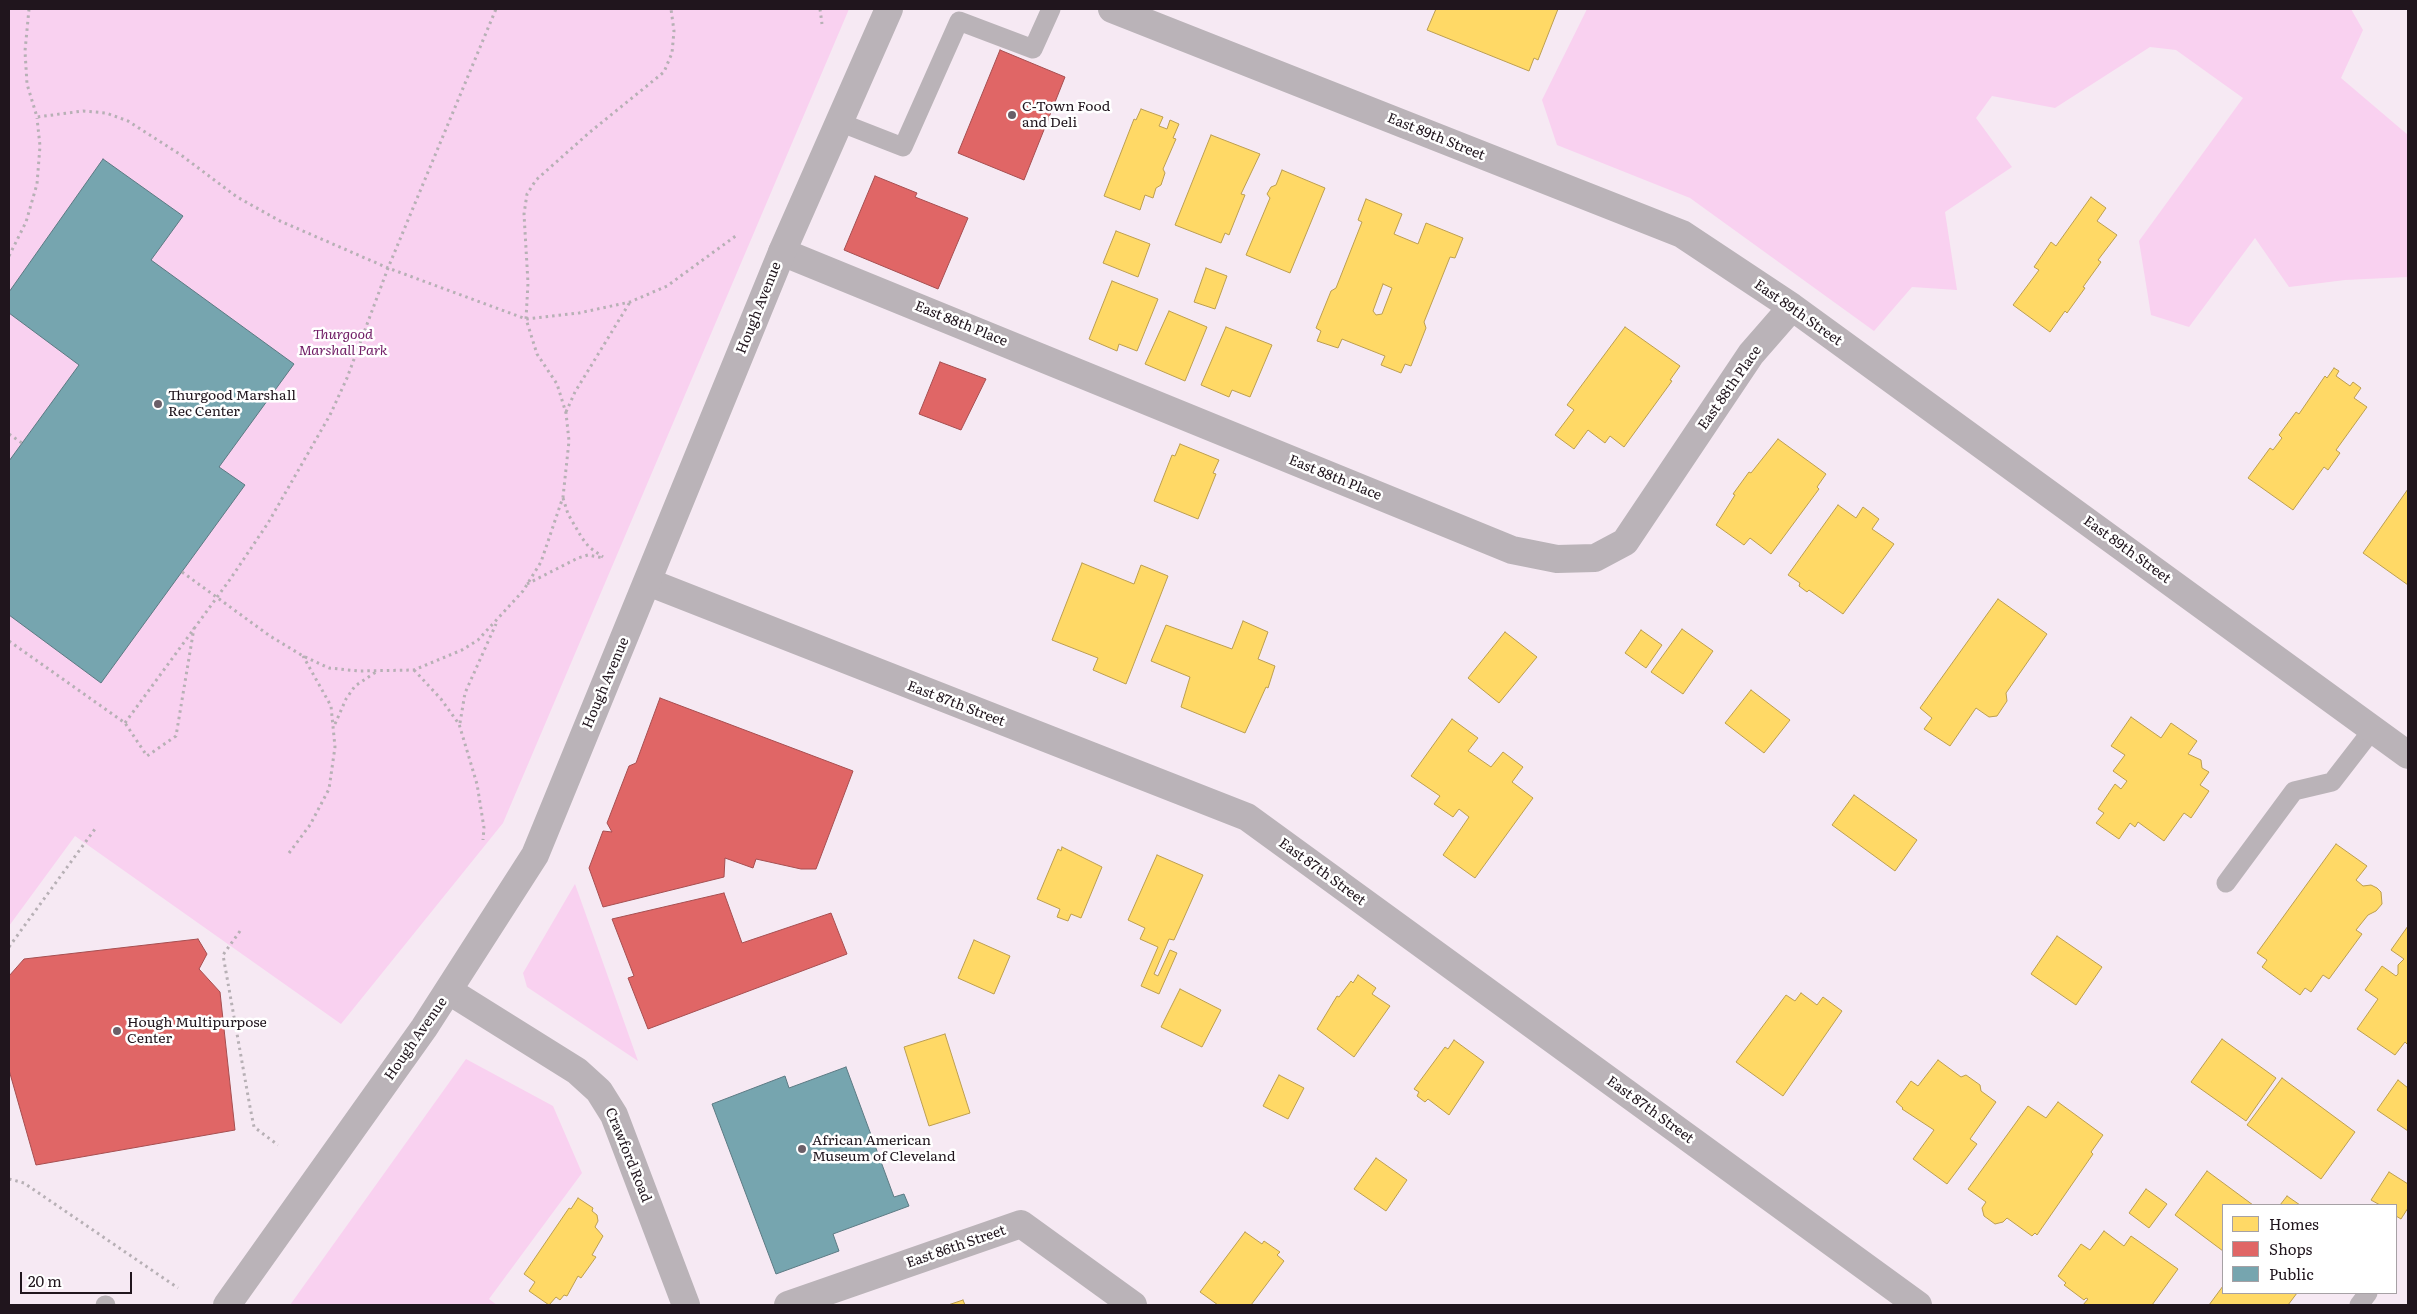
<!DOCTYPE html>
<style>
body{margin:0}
#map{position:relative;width:2417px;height:1314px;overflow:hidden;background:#f6e9f3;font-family:Literata,serif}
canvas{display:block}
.frame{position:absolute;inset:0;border:10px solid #20151d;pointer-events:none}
.legend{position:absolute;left:2222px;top:1204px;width:175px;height:90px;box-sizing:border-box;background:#fff;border:1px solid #a6a1a5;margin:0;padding:6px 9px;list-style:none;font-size:15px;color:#20151d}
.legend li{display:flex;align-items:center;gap:10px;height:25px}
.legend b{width:25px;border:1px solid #a6a1a5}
.scale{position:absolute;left:20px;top:1272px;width:112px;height:22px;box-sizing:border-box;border:2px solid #20151d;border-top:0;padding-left:6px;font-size:15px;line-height:18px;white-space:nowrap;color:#20151d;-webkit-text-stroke:4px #fff;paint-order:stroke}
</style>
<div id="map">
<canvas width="2417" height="1314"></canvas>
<div class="frame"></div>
<ul class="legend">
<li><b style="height:14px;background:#ffd966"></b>Homes</li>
<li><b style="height:14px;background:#e06666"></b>Shops</li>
<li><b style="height:14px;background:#76a5af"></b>Public</li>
</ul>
<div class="scale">20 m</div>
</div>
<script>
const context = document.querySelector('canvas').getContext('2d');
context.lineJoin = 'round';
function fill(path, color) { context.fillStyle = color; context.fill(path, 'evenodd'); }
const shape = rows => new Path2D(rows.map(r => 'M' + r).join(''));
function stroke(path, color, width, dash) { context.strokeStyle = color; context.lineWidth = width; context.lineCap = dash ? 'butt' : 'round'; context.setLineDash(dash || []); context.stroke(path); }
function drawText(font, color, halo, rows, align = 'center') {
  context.font = font + ' Literata,serif'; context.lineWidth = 5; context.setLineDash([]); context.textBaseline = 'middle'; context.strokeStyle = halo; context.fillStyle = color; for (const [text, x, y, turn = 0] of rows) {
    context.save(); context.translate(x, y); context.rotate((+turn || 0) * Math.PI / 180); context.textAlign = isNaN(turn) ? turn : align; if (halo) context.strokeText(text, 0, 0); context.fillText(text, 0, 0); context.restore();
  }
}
fill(shape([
 [9,9,849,9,503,823,341,1024,75,836,9,926],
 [1587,9,2351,9,2363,30,2341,78,2408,135,2408,277,2345,280,2289,287,2255,238,2189,327,2151,315,2139,241,2243,98,2176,50,2150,47,2055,108,1992,96,1976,118,2012,167,1945,212,1957,290,1912,287,1874,331,1690,198,1557,145,1542,100],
 [575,884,638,1061,527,987,523,973],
 [466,1059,553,1106,582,1173,489,1299,497,1305,290,1305]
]), '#f9d1f0');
const homes = shape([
 [1436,9,1558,9,1538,60,1534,58,1529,71,1427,30,1436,9],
 [1141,109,1163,117,1159,126,1167,129,1170,120,1179,124,1173,138,1176,139,1163,169,1165,173,1161,185,1156,188,1153,198,1145,195,1140,210,1104,196,1134,119,1136,120,1141,109],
 [1211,135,1260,154,1241,194,1245,195,1229,235,1225,233,1221,243,1175,225,1211,135],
 [1282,170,1325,188,1290,273,1246,255,1270,198,1267,194,1271,187,1276,185,1282,170],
 [2091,197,2106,208,2097,221,2117,235,2098,260,2101,262,2083,287,2085,288,2067,313,2065,311,2050,332,2013,305,2039,270,2034,267,2051,242,2056,246,2091,197],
 [1366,199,1402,214,1394,234,1418,244,1426,223,1463,238,1455,258,1450,257,1424,322,1426,328,1411,366,1405,364,1401,373,1381,365,1385,356,1342,339,1338,348,1317,341,1321,331,1316,328,1331,291,1336,288,1362,222,1358,220,1366,199],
 [1383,284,1392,288,1382,314,1376,315,1373,311,1383,284],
 [1116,231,1150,244,1138,277,1103,263,1116,231],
 [1206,268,1227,276,1215,309,1194,302,1206,268],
 [1112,281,1158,299,1137,351,1119,344,1117,351,1089,339,1112,281],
 [1169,311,1207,327,1185,381,1145,364,1169,311],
 [1226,327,1272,345,1250,397,1232,390,1229,397,1201,385,1226,327],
 [1625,327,1680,366,1670,380,1672,381,1624,447,1610,436,1605,443,1588,430,1574,449,1555,435,1574,410,1567,405,1625,327],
 [2334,368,2339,371,2336,376,2350,386,2353,382,2361,388,2354,398,2367,407,2336,450,2340,453,2328,470,2324,467,2293,510,2248,478,2270,448,2273,450,2282,438,2279,435,2296,412,2299,414,2325,376,2327,378,2334,368],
 [1778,439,1826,474,1817,487,1819,489,1771,554,1750,538,1744,545,1716,525,1735,495,1733,494,1749,472,1751,473,1778,439],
 [1180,444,1219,460,1213,473,1216,474,1198,519,1154,501,1172,455,1175,456,1180,444],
 [2408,489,2408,585,2363,553,2408,489],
 [1838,505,1856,518,1863,507,1879,519,1872,529,1894,544,1843,614,1809,590,1807,592,1799,586,1800,583,1788,575,1838,505],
 [1082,563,1134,584,1141,565,1168,576,1126,684,1093,670,1098,658,1052,640,1082,563],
 [1998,599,2047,634,2006,693,2007,701,1997,716,1989,717,1976,708,1950,746,1924,729,1932,718,1920,708,1998,599],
 [1243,621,1268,632,1258,659,1275,666,1268,688,1266,687,1245,733,1181,707,1190,677,1151,661,1166,625,1232,649,1243,621],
 [1682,629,1713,651,1683,694,1651,672,1682,629],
 [1641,630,1662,645,1646,668,1625,653,1641,630],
 [1505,632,1537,657,1499,703,1468,678,1505,632],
 [1751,690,1790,720,1764,753,1725,723,1751,690],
 [2131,717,2161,738,2171,723,2197,741,2188,754,2201,760,2202,768,2209,772,2200,785,2209,791,2191,818,2184,813,2164,841,2138,822,2135,827,2130,823,2119,839,2096,823,2104,813,2098,809,2115,784,2121,789,2127,781,2113,771,2125,755,2111,746,2131,717],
 [1452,719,1478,738,1468,751,1491,767,1503,752,1523,767,1512,782,1533,798,1475,878,1443,855,1469,817,1459,809,1453,817,1434,804,1440,796,1411,776,1452,719],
 [1854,795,1917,840,1895,871,1832,825,1854,795],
 [2336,844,2367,866,2356,880,2363,886,2371,885,2377,888,2381,892,2382,904,2376,911,2368,915,2356,930,2362,934,2329,979,2323,975,2311,992,2305,988,2300,995,2262,967,2267,960,2257,953,2336,844],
 [1062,847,1102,867,1081,918,1071,914,1068,921,1057,917,1060,909,1037,899,1058,849,1061,851,1062,847],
 [1157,855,1203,875,1174,940,1169,939,1154,974,1158,976,1170,950,1177,953,1159,994,1141,986,1158,947,1140,939,1145,928,1128,920,1157,855],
 [2408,926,2408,1045,2405,1042,2395,1055,2357,1029,2378,999,2365,990,2382,966,2396,976,2398,974,2398,965,2404,959,2391,950,2408,926],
 [2057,936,2102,967,2076,1005,2031,974,2057,936],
 [974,940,1010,956,994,994,958,978,974,940],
 [1358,975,1376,988,1372,994,1390,1006,1354,1057,1317,1029,1337,996,1339,997,1351,981,1353,983,1358,975],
 [1180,989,1221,1010,1202,1047,1161,1027,1180,989],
 [1801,993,1817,1005,1823,997,1842,1011,1783,1096,1736,1062,1786,995,1795,1001,1801,993],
 [945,1034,970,1113,929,1126,904,1047,945,1034],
 [2222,1039,2276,1078,2246,1121,2191,1082,2222,1039],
 [1454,1040,1484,1062,1449,1115,1428,1099,1425,1102,1417,1096,1419,1092,1414,1089,1445,1047,1448,1049,1454,1040],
 [1938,1060,1961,1077,1966,1075,1980,1085,1981,1091,1996,1102,1970,1139,1977,1144,1947,1184,1913,1159,1934,1130,1902,1109,1903,1108,1896,1102,1911,1081,1918,1086,1938,1060],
 [1279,1075,1304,1088,1288,1119,1263,1106,1279,1075],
 [2282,1078,2355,1132,2321,1179,2247,1125,2282,1078],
 [2398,1080,2408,1088,2408,1131,2377,1110,2398,1080],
 [2058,1102,2103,1135,2091,1152,2093,1154,2037,1235,2035,1233,2032,1236,2007,1218,2003,1222,1995,1224,1984,1216,1982,1208,1986,1202,1968,1189,2028,1106,2046,1118,2058,1102],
 [1376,1158,1407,1180,1386,1211,1354,1189,1376,1158],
 [2207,1171,2253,1205,2223,1205,2223,1251,2175,1215,2207,1171],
 [2389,1172,2408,1184,2408,1208,2401,1219,2396,1216,2396,1205,2380,1205,2371,1200,2389,1172],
 [2146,1189,2167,1204,2149,1228,2129,1213,2146,1189],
 [2287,1196,2300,1205,2280,1205,2287,1196],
 [578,1198,593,1208,592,1211,597,1215,598,1221,595,1227,603,1236,592,1255,596,1257,581,1278,578,1276,567,1296,564,1295,560,1300,556,1297,549,1305,529,1291,535,1282,524,1274,569,1208,571,1209,578,1198],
 [2104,1231,2124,1246,2131,1236,2178,1269,2152,1305,2083,1305,2088,1299,2086,1298,2084,1300,2064,1285,2066,1283,2058,1276,2081,1244,2090,1250,2104,1231],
 [1245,1232,1262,1244,1264,1241,1280,1252,1277,1255,1284,1261,1251,1305,1218,1305,1200,1292,1245,1232],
 [2223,1286,2223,1293,2297,1293,2288,1305,2209,1305,2223,1286],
 [963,1300,965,1305,948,1305,963,1300]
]);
fill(homes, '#ffd966');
stroke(homes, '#bc9e50', 1);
const shops = shape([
 [1000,50,1065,77,1024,180,958,153,1000,50],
 [875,176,917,193,915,197,968,218,938,289,844,250,875,176],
 [940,362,986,379,961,430,919,414,940,362],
 [660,698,853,771,816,869,801,869,756,859,753,868,725,858,724,877,603,907,589,868,603,831,612,832,607,823,629,766,636,763,660,698],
 [724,893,742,943,831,913,847,954,648,1029,628,978,634,976,612,919,724,893],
 [198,939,207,954,199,969,220,992,235,1130,36,1165,9,1070,9,976,24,959,198,939]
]);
fill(shops, '#e06666');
stroke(shops, '#a64e50', 1);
const public = shape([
 [103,159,183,216,151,260,294,364,219,467,245,485,101,683,9,615,9,461,79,365,9,313,9,292,103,159],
 [846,1067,894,1197,904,1194,909,1206,833,1234,839,1251,776,1274,712,1104,785,1076,789,1088,846,1067]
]);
fill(public, '#76a5af');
stroke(public, '#5c7a83', 1);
stroke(shape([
 [29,9,25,51,27,84,37,117,83,111,106,113,128,121,181,155,237,197,280,221,388,268,526,319,579,313,630,302,667,286,737,235],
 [820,9,822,24],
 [9,256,26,222,37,184,40,146,37,118],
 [566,412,575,392,630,302],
 [9,434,22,443],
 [563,498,568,514,582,538,589,547,603,557],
 [182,572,270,636,303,656,329,668,359,671,414,670,462,650,478,640,523,591,541,562,563,497,569,441,566,413,557,384,537,354,526,319,528,283,524,214,527,194,536,180,590,132,664,72,672,53,674,31,671,9],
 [527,584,578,558,588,555,604,558],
 [9,641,125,723,147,756,176,736,194,628],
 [414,670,441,699,459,724,477,784,484,828,483,840],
 [125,723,231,578,268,523,330,415,347,378,388,268,496,9],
 [460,723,465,693,496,624],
 [335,724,346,699,355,686,376,672],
 [289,853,310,825,329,789,335,747,331,706,303,656],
 [240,931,223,955,250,1107,254,1127,278,1145],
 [9,947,95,829],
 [9,1179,24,1183,178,1288]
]), '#b7b0b5', 3, [2.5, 4]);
stroke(shape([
 [839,122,903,147,959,21,1033,49,1051,9],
 [2226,883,2294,791,2332,782,2373,729],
 [105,1305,106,1305],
 [2359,1305,2368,1293]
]), '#bab3b8', 19);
stroke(shape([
 [1112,9,1682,234,1792,307,2408,755],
 [782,252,1512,550,1557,559,1595,558,1625,542,1751,354,1792,307],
 [648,582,1247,817,1918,1305],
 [449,991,577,1071,599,1091,614,1115,686,1305],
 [788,1305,1021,1224,1133,1305]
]), '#bab3b8', 28);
stroke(shape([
 [227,1305,424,1028,535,855,782,252,889,9]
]), '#bab3b8', 28);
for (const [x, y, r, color] of [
 [1012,115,5,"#6b5f68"],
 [158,404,5,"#6b5f68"],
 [117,1031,5,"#6b5f68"],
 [802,1149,5,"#6b5f68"]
]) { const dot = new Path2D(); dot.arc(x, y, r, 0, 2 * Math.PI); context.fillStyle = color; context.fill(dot); stroke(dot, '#fff', 2); }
drawText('14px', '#20151d', '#fff', [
 ["C-Town Food",1022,107],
 ["and Deli",1022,123],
 ["Thurgood Marshall",168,396],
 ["Rec Center",168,412],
 ["Hough Multipurpose",127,1023],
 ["Center",127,1039],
 ["African American",812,1141],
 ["Museum of Cleveland",812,1157]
], 'left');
drawText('14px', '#20151d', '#fff', [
 ["East 89th Street",1436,137,22],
 ["Hough Avenue",759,308,-68],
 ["East 89th Street",1798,313,35],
 ["East 88th Place",961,324,22],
 ["East 88th Place",1730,388,-55],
 ["East 88th Place",1335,478,22],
 ["East 89th Street",2127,550,36],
 ["Hough Avenue",606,683,-67],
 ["East 87th Street",956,704,21],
 ["East 87th Street",1322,872,36],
 ["Hough Avenue",416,1039,-55],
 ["East 87th Street",1650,1110,36],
 ["Crawford Road",628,1155,68],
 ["East 86th Street",956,1247,-19]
]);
drawText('italic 14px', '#701d65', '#fff', [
 ["Thurgood",343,335],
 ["Marshall Park",343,351]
]);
</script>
